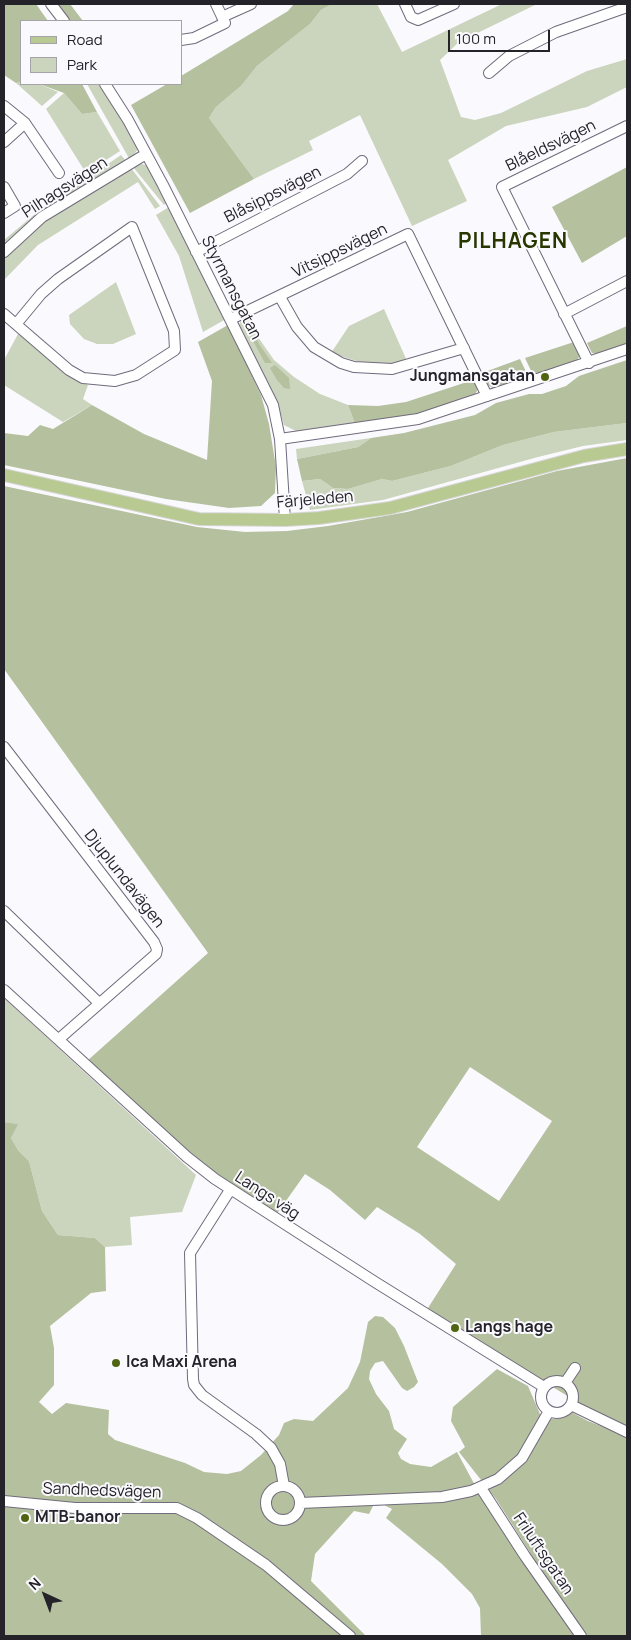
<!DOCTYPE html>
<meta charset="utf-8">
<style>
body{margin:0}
#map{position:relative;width:631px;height:1640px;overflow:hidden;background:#faf9fd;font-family:Manrope,sans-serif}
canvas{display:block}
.frame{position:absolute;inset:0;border:5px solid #25232a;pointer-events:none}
.legend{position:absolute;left:20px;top:20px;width:162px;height:65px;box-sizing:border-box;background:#faf9fd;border:1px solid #a5a3a9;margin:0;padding:6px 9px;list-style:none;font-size:15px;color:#25232a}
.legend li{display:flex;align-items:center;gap:10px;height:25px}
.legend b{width:25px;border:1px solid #a5a3a9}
.north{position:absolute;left:20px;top:1570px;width:50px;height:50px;-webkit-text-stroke:4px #faf9fd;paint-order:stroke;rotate:317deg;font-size:14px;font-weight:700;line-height:20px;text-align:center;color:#25232a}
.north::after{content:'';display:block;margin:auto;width:18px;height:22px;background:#25232a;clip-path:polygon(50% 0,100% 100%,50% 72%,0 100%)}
.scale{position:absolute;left:448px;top:30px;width:102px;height:22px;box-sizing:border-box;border:2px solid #25232a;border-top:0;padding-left:6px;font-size:15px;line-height:18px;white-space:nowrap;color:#25232a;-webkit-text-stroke:4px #faf9fd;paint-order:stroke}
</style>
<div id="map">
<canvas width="631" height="1640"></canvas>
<div class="frame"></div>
<ul class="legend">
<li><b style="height:6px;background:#b8c992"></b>Road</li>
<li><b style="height:14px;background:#cbd4bd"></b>Park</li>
</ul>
<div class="north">N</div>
<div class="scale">100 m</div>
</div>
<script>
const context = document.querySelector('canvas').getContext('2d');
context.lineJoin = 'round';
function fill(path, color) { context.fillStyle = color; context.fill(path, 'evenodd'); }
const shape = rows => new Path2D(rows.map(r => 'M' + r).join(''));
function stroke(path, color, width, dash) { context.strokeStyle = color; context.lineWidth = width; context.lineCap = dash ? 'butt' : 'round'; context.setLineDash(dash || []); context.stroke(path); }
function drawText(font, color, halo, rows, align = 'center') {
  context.font = font + ' Manrope,sans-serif'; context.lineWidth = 4; context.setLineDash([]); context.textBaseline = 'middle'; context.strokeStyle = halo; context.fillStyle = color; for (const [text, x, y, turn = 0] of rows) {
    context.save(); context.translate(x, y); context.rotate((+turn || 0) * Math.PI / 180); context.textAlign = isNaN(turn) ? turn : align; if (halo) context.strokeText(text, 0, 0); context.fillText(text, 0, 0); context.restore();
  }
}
fill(shape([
 [332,4,377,4,402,52,502,4,537,4,459,42,440,60,461,117,475,120,501,113,587,71,627,59,627,87,587,107,506,126,448,160,467,201,412,226,360,115,309,141,313,150,254,179,209,118,216,107,241,86,257,66,310,24,321,10],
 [21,82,21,84,39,84,58,92,42,106,16,83],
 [87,84,100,84,124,121,138,149,130,160],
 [64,93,82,114,97,112,120,151,86,173,46,109],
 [121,155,127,162,42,213,40,211],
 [142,164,148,166,167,203,164,205,133,167],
 [131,168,160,206,155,209,138,182,38,245,4,280,4,257,45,220],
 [169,207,226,319,203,332,179,256,156,215],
 [35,214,37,216,4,247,4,240],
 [116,282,136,334,113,344,97,344,84,339,70,324,69,315],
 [384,309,407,361,394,365,369,365,331,353,349,326],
 [248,317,260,340,274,360,294,377,320,394,348,405,355,424,296,431,284,425,278,405,238,326,242,319],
 [22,333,74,379,88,385,83,399,92,405,63,422,4,385,4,360,18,334],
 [627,423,627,440,583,446,538,457,383,500,310,510,302,481,320,479,333,488,348,489,382,479,392,481,451,466,503,445,554,432],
 [371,438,358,447,297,459,296,449],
 [4,998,196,1175,182,1212,130,1217,132,1245,105,1247,95,1238,58,1235,42,1211,29,1161,18,1150,11,1138,17,1124,4,1122]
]), '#cbd4bd');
fill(shape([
 [4,4,36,4,48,21,21,21,21,82,16,83,4,75],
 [56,4,70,4,83,21,68,21],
 [294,4,332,4,321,10,310,24,257,66,241,86,216,107,209,118,254,179,190,213,131,105,167,84,181,84,181,76,288,11],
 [39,84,82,84,97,112,82,114,64,93],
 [627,167,627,236,582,263,552,207],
 [228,325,261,395,269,424,276,467,275,493,261,506,229,508,166,499,4,465,4,433,28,436,40,425,53,429,92,405,144,434,207,460,212,381,198,342],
 [627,326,627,345,597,354,592,353,587,343],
 [255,335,259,344,272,363,265,363,251,337],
 [574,342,580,355,576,362,534,377,525,358],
 [520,359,529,378,494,389,488,385,482,373],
 [627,360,627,423,554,432,503,445,451,466,392,481,382,479,348,489,333,488,320,479,302,481,297,459,358,447,371,438,404,433,475,415,496,403,529,394,542,394,566,386,579,376],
 [275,365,289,378,290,389,284,388,277,380,270,368],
 [473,380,478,389,474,396,418,414,355,424,348,405,378,406,406,402],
 [627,458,627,1426,594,1412,455,1328,428,1308,456,1264,420,1234,377,1207,365,1220,330,1190,305,1174,276,1215,236,1190,199,1160,87,1061,208,953,4,669,4,486,197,527,245,532,287,531,328,526,407,512,557,471],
 [470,1067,552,1121,499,1201,417,1147],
 [4,1122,18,1124,11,1138,18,1150,29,1161,42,1211,58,1235,95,1238,105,1247,106,1291,91,1293,50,1326,54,1348,54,1385,39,1402,52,1414,66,1403,109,1410,108,1434,115,1440,185,1463,204,1472,227,1474,241,1471,261,1455,279,1435,284,1423,294,1419,313,1421,348,1388,360,1362,368,1322,375,1316,383,1317,395,1328,404,1346,418,1382,414,1387,407,1391,402,1388,383,1361,375,1363,370,1371,369,1379,376,1394,389,1411,394,1429,407,1439,398,1453,401,1459,410,1464,431,1467,457,1452,484,1502,575,1636,481,1636,480,1608,472,1594,442,1564,386,1518,392,1509,384,1505,373,1506,369,1514,354,1511,315,1554,311,1581,366,1636,4,1636],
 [497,1369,528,1386,540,1414,551,1419,558,1419,571,1412,588,1421,627,1436,627,1636,588,1636,545,1576,496,1499,459,1452,465,1447,451,1421,453,1407]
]), '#b4c09e');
const minor = shape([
 [51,4,64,21],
 [405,4,411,17,418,20,454,4],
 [222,17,251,4],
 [181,40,194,38,225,23,216,4],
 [489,73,509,56,556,32,627,7],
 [105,84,128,120,163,185,273,405,280,439,285,520],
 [4,106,25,123,59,173],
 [4,142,25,123],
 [4,187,15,206,4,213],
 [4,252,42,217,146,154],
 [196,252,347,174,362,161],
 [280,297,297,327,314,347,341,363,354,367,392,369,464,348],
 [4,314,69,370,83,378,115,381,136,375,175,350,174,331,132,227,58,279,41,294,17,323],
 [564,314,627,281],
 [231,319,408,234,487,396],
 [589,363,502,187,627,126],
 [280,439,418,419,627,349],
 [4,747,154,942,157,949,156,954,59,1039],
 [4,911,99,1003],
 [4,990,187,1157,215,1179,375,1282,544,1387],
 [230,1190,190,1253,193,1379,194,1385,202,1395,256,1434,271,1448,280,1464,284,1486],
 '541 1397a16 16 0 1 1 32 0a16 16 0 1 1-32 0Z',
 [565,1383,575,1368],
 [571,1405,627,1432],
 '266 1503a17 17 0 1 1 34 0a17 17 0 1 1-34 0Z',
 [481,1488,525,1556,581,1636],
 [4,1501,75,1508,177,1508,197,1518,266,1565,350,1636],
 [300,1503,442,1497,471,1491,498,1479,522,1458,549,1411]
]);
const major = shape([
 [4,475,199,519,285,520,319,518,390,508,584,456,627,449]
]);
stroke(minor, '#706b7d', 12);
stroke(major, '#d8d7d9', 14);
stroke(minor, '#fff', 10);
stroke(major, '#b8c992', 12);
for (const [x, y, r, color] of [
 [545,377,5,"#4f6511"],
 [455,1328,5,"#4f6511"],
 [116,1363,5,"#4f6511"],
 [25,1518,5,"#4f6511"]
]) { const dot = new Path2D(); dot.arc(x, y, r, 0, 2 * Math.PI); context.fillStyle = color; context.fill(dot); stroke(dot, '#faf9fd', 2); }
drawText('16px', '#25232a', '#faf9fd', [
 ["Blåeldsvägen",551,146,-26],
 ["Pilhagsvägen",65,188,-33],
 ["Blåsippsvägen",273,195,-27],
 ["Vitsippsvägen",340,251,-26],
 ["Styrmansgatan",231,288,63],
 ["Färjeleden",315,500,-5],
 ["Djuplundavägen",124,879,52],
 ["Langs väg",267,1196,33],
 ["Sandhedsvägen",102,1491,2],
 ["Friluftsgatan",543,1554,56]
]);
drawText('bold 16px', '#25232a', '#faf9fd', [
 ["Jungmansgatan",535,377,"right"],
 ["Langs hage",465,1328],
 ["Ica Maxi Arena",126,1363],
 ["MTB-banor",35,1518]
], 'left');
context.letterSpacing = '1px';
drawText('bold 21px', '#283700', '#faf9fd', [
 ["PILHAGEN",513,242]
]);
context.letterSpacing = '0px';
</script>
